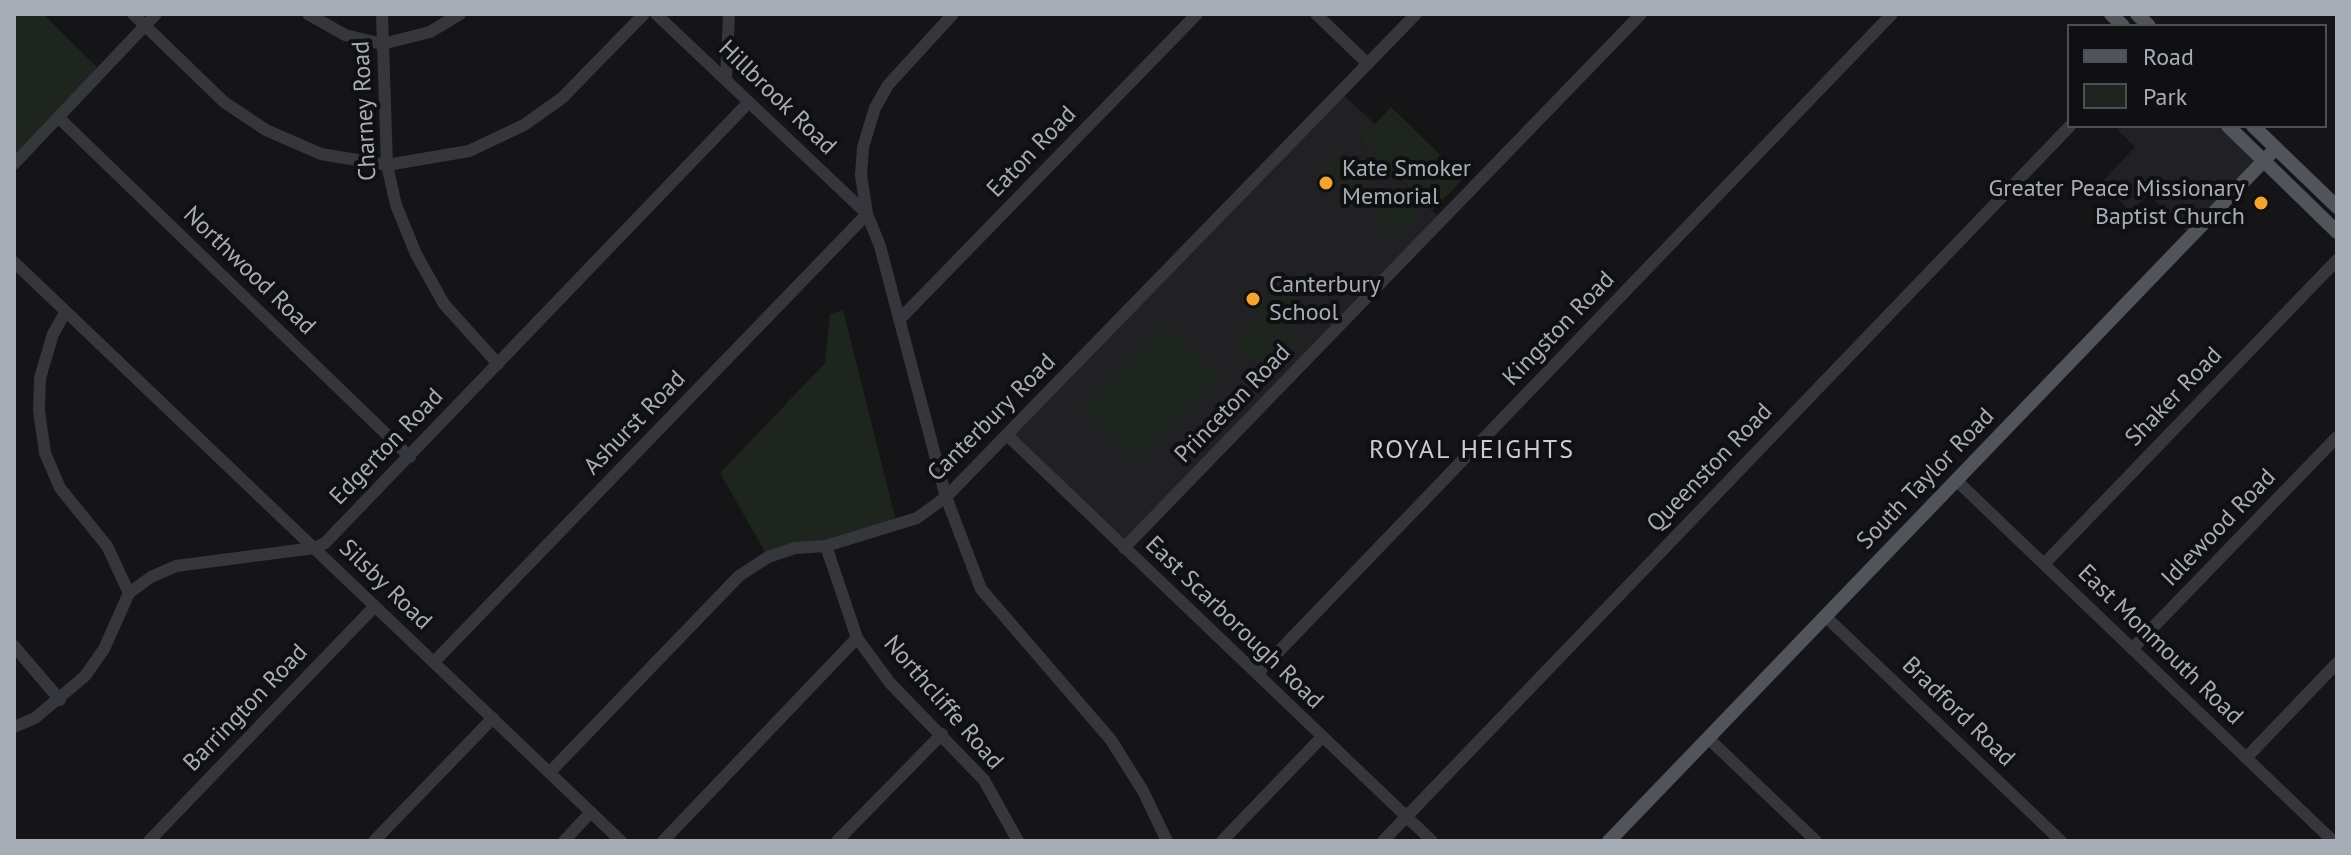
<!DOCTYPE html>
<style>
body{margin:0}
#map{position:relative;width:2351px;height:855px;overflow:hidden;background:#151517;font-family:"PT Sans",sans-serif}
canvas{display:block}
.frame{position:absolute;inset:0;border:16px solid #a7adb7;pointer-events:none}
.legend{position:absolute;left:2067px;top:24px;width:260px;height:104px;box-sizing:border-box;background:#101012;border:2px solid #4c4f54;margin:0;padding:10px 14px;list-style:none;font-size:24px;color:#a7adb7}
.legend li{display:flex;align-items:center;gap:16px;height:40px}
.legend b{width:40px;border:2px solid #4c4f54}
</style>
<div id="map">
<canvas width="2351" height="855"></canvas>
<div class="frame"></div>
<ul class="legend">
<li><b style="height:10px;background:#52545b"></b>Road</li>
<li><b style="height:22px;background:#1d251e"></b>Park</li>
</ul>
</div>
<script>
const context = document.querySelector('canvas').getContext('2d');
context.lineJoin = 'round';
function fill(path, color) { context.fillStyle = color; context.fill(path, 'evenodd'); }
const shape = rows => new Path2D(rows.map(r => 'M' + r).join(''));
function stroke(path, color, width, dash) { context.strokeStyle = color; context.lineWidth = width; context.lineCap = dash ? 'butt' : 'round'; context.setLineDash(dash || []); context.stroke(path); }
function drawText(font, color, halo, rows, align = 'center') {
  context.font = font + ' "PT Sans",sans-serif'; context.lineWidth = 8; context.setLineDash([]); context.textBaseline = 'middle'; context.strokeStyle = halo; context.fillStyle = color; for (const [text, x, y, turn = 0] of rows) {
    context.save(); context.translate(x, y); context.rotate((+turn || 0) * Math.PI / 180); context.textAlign = isNaN(turn) ? turn : align; if (halo) context.strokeText(text, 0, 0); context.fillText(text, 0, 0); context.restore();
  }
}
fill(shape([
 [1341,93,1375,124,1360,140,1442,220,1124,548,1008,436],
 [2120,126,2221,126,2254,161,2187,231,2148,194,2131,212,2101,183,2135,147,2117,129]
]), '#212124');
fill(shape([
 [14,14,43,14,99,69,14,157],
 [1391,107,1464,178,1433,210,1360,140],
 [1335,157,1367,189,1360,195,1352,195,1340,184,1329,187,1318,175],
 [1401,195,1420,214,1392,243,1374,223],
 [1279,283,1310,313,1299,325,1267,296],
 [1262,301,1302,340,1296,346,1286,338,1275,344,1270,359,1261,366,1245,356,1234,342,1242,330,1255,326,1262,313,1256,307],
 [843,310,897,524,768,557,720,473,825,363,830,314],
 [1166,323,1221,377,1137,463,1082,409]
]), '#1d251e');
stroke(shape([
 [133,14,224,102,266,130,321,154,387,165,469,151,524,125,562,98,644,14],
 [308,14,345,35,382,44,430,32,460,14],
 [382,14,387,165,396,205,416,254,444,304,498,364],
 [656,14,867,214],
 [953,14,888,85,875,108,863,147,861,175,867,214,880,246,946,497,981,589,1111,740,1143,791,1167,841],
 [1316,14,1368,64],
 [726,79,729,14],
 [58,117,410,457],
 [14,164,156,14],
 [14,262,621,841],
 [65,313,53,334,40,378,39,411,45,453,60,488,107,546,129,593],
 [899,320,1197,14],
 [1008,436,1432,841],
 [1956,480,2333,841],
 [826,546,857,638,890,683,984,780,1018,841],
 [1124,548,1641,14],
 [2044,564,2337,260],
 [1825,616,2061,841],
 [14,646,60,700],
 [2132,649,2337,437],
 [434,662,867,214],
 [1257,674,1892,14],
 [14,727,35,718,85,676,104,649,129,593,151,577,176,566,314,548,325,543,749,102],
 [1708,738,1816,841],
 [2246,758,2337,663],
 [550,772,739,576,768,557,795,548,826,546,917,518,946,497,1416,14],
 [149,841,375,606],
 [374,841,493,718],
 [564,841,591,812],
 [663,841,857,638],
 [837,841,942,734],
 [1222,841,1322,737],
 [1383,841,2070,126]
]), '#36373c', 12);
stroke(shape([
 [2111,14,2123,26],
 [2137,14,2149,26],
 [2228,126,2337,232],
 [2253,126,2337,207],
 [1609,841,2276,148]
]), '#52545b', 14);
for (const [x, y, r, color] of [
 [1326,183,8,"#f4a530"],
 [2261,203,8,"#f4a530"],
 [1253,299,8,"#f4a530"]
]) { const dot = new Path2D(); dot.arc(x, y, r, 0, 2 * Math.PI); context.fillStyle = color; context.fill(dot); stroke(dot, '#101012', 3); }
drawText('24px', '#a7adb7', '#101012', [
 ["Hillbrook Road",777,98,44],
 ["Charney Road",365,111,-93],
 ["Eaton Road",1032,152,-46],
 ["Northwood Road",249,271,44],
 ["Kingston Road",1559,329,-46],
 ["Shaker Road",2174,397,-46],
 ["Princeton Road",1233,404,-46],
 ["Canterbury Road",992,418,-45],
 ["Ashurst Road",635,423,-46],
 ["Edgerton Road",387,447,-46],
 ["Queenston Road",1710,468,-46],
 ["South Taylor Road",1926,479,-46],
 ["Idlewood Road",2219,528,-46],
 ["Silsby Road",385,585,44],
 ["East Scarborough Road",1234,623,44],
 ["East Monmouth Road",2160,645,44],
 ["Northcliffe Road",943,703,49],
 ["Barrington Road",246,708,-46],
 ["Bradford Road",1958,712,44]
]);
drawText('24px', '#a7adb7', '#101012', [
 ["Kate Smoker",1342,169],
 ["Memorial",1342,197],
 ["Greater Peace Missionary",2245,189,"right"],
 ["Baptist Church",2245,217,"right"],
 ["Canterbury",1269,285],
 ["School",1269,313]
], 'left');
context.letterSpacing = '2px';
drawText('26px', '#c8ccd3', '#101012', [
 ["ROYAL HEIGHTS",1472,451]
]);
context.letterSpacing = '0px';
</script>
